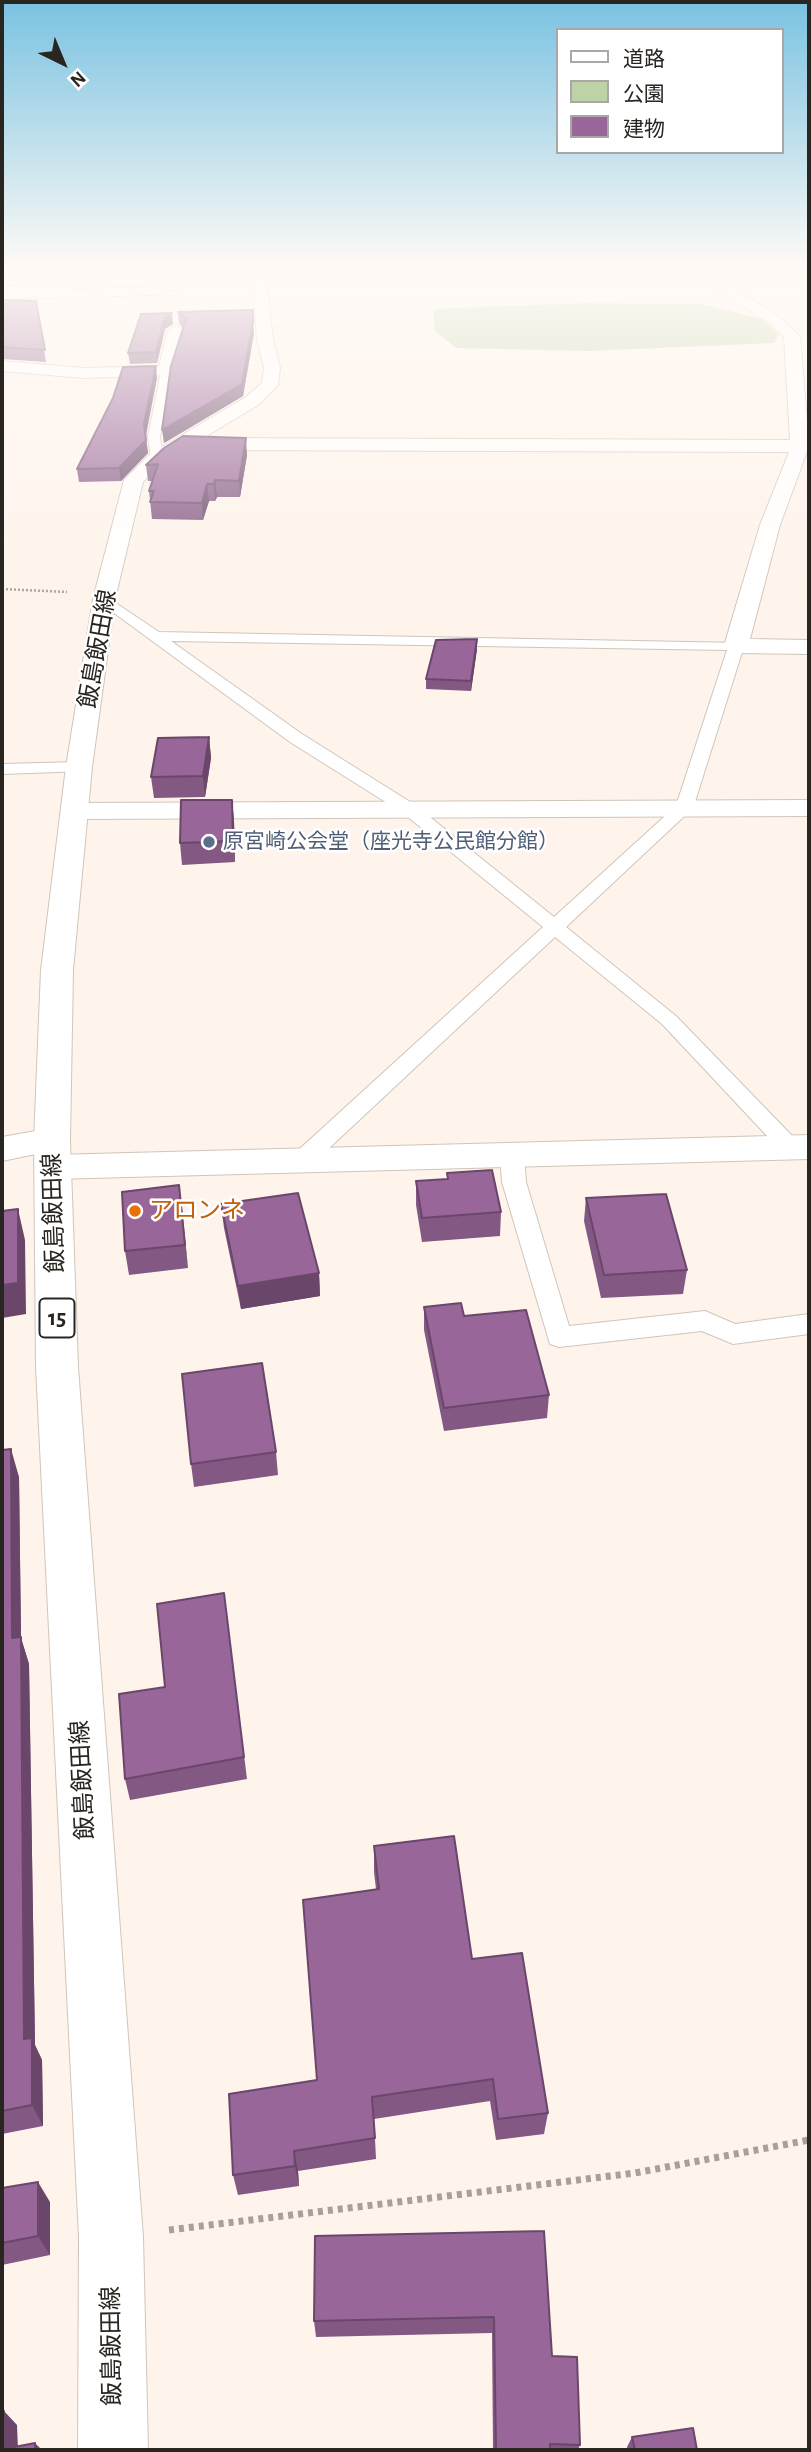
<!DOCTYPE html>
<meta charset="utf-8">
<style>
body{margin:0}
#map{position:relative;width:811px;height:2452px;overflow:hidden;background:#fef4eb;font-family:"Alegreya Sans","Noto Sans JP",sans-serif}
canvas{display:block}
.frame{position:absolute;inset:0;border:4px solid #292520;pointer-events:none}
.legend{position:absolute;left:556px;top:28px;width:228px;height:126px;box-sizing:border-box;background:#fff;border:2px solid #a9a8a6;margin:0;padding:9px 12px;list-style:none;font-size:21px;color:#292520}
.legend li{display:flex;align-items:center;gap:14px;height:35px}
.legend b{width:35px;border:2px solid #a9a8a6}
.north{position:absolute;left:28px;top:28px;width:70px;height:70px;-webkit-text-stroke:5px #fff;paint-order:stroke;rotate:137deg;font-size:19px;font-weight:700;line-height:28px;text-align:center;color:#292520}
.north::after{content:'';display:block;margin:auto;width:24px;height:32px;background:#292520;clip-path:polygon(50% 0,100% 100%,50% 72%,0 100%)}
</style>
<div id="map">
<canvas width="811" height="2452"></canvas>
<div class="frame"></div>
<ul class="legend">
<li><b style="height:9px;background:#fff"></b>道路</li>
<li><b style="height:19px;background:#bdd2a7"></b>公園</li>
<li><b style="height:19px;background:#986698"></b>建物</li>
</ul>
<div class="north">N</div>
</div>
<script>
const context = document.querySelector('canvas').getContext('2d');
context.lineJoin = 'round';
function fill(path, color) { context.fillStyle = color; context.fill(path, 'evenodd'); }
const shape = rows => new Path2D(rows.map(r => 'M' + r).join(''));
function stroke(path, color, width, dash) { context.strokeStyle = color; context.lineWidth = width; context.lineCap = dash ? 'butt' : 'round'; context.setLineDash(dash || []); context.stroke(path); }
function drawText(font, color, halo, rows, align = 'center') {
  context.font = font + ' "Alegreya Sans","Noto Sans JP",sans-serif'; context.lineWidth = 5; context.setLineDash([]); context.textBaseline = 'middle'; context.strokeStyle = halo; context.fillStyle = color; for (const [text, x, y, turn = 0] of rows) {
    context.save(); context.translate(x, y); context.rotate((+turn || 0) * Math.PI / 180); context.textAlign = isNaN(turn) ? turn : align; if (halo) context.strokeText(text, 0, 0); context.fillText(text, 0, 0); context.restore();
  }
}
fill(shape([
 [2,265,87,265,2,283],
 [582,303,702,304,763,319,778,335,774,343,588,351,456,348,435,331,433,309]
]), '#bdd2a7');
const service = shape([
 [688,265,809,278,809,284,691,270,688,269,688,265],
 [166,368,171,371,160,437,163,458,157,462,151,458,148,437,161,371,166,368],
 [104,595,159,632,741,643,744,646,693,808,566,927,676,1016,800,1144,804,1149,800,1154,792,1157,784,1154,662,1024,555,937,310,1166,302,1168,294,1166,290,1160,294,1154,543,927,403,813,290,742,99,602,97,599,104,595],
 [171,641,727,650,676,806,554,917,415,805,302,734,171,641],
 [79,762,85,763,88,767,85,771,2,774,2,764,79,762],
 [512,1147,520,1150,524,1155,526,1182,569,1326,705,1311,735,1324,809,1314,809,1334,733,1344,702,1331,559,1347,550,1344,502,1182,500,1155,504,1150,512,1147]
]);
const minor = shape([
 [672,265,693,265,712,271,726,284,777,315,800,336,809,446,780,525,750,639,809,640,809,654,736,653,728,651,724,646,760,525,789,452,193,450,184,444,193,438,790,440,784,337,767,321,716,290,702,277,672,265],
 [2,286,71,287,78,291,71,295,2,294,2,286],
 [176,325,184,330,172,375,84,378,2,371,2,361,84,368,159,366,168,330,176,325],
 [809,800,809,816,75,819,65,817,61,811,65,805,75,803,809,800],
 [52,1128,65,1132,70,1140,65,1148,2,1161,2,1137,52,1128],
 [809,1135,809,1159,53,1179,40,1176,35,1167,40,1158,53,1155,809,1135]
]);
const tertiary = shape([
 [230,265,251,265,249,268,155,295,2,299,2,291,154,287,230,265]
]);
const primary = shape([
 [257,265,271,265,268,293,273,340,280,368,278,385,258,405,164,462,143,482,115,599,92,767,73,970,70,1140,78,1367,143,2237,148,2450,78,2450,79,2237,36,1367,34,1140,41,970,66,767,93,599,124,480,150,454,246,397,262,383,264,368,257,340,254,293,257,265]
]);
stroke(service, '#d0c5ba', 2);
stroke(minor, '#d0c5ba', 2);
stroke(tertiary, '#d0c5ba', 2);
stroke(primary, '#d0c5ba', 2);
stroke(shape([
 [2,589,67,592]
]), '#a8a099', 2.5, [2, 2]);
stroke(shape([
 [169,2230,635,2173,809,2140]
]), '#a8a099', 7, [5, 5]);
fill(service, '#fff');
fill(minor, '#fff');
fill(tertiary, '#fff');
fill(primary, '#fff');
fill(shape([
 [2,300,36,301,46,362,2,359],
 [178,312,254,333,243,396,164,443,183,328,179,323],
 [173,324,165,329,157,363,130,364,128,353],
 [157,378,146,436,148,453,121,481,79,482,77,469],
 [247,455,240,497,217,497,215,501,209,501,203,520,152,519,149,491,152,481,148,481,146,465],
 [477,639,477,649,471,691,426,689,426,679],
 [209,737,211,758,205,797,154,798,151,777],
 [232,800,234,821,235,862,182,865,180,843],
 [447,1173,501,1212,500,1236,422,1242,416,1205,416,1181,447,1179],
 [179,1185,188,1268,129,1275,125,1251],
 [586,1198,687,1270,683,1294,601,1298,584,1221],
 [221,1204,319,1273,320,1296,241,1309,224,1228],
 [424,1307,464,1316,549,1395,547,1418,444,1431,424,1330],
 [2,1450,19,1477,21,1638,29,1664,35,2045,42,2060,43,2126,2,2134],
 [276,1452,278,1475,194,1487,191,1464],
 [224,1593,247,1779,130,1800,125,1779,165,1687],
 [374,1846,472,1959,548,2113,544,2134,496,2140,490,2101,374,2119,376,2159,298,2171,299,2186,238,2195,233,2175,317,2080,376,1889,374,1872],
 [2,2188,50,2202,50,2255,2,2265],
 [544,2231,552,2356,580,2445,578,2450,493,2450,492,2333,316,2337,314,2321],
 [632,2437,697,2450,627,2450,627,2447]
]), '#835883');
fill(shape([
 [172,313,173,324,165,329,157,363,156,352,164,319],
 [253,322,254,333,243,396,164,443,162,430],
 [156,366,157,378,145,436,144,424],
 [246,438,247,455,240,497,239,481],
 [146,440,148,453,121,481,119,468],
 [215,480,217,497,215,501,214,484],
 [207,484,209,501,203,520,202,503],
 [477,639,477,649,471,691,471,681],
 [209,737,211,758,205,797,203,776],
 [232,800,234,821,235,862,233,841],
 [179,1185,182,1208,188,1268,185,1245],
 [18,1209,25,1240,26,1314,2,1318,2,1285],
 [319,1273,320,1296,241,1309,238,1286],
 [11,1449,19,1477,21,1638,29,1664,35,2045,42,2060,43,2126,32,2105,24,2039,12,1638],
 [294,2151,298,2171,299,2186,295,2166],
 [38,2182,50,2202,50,2255,38,2236],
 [4,2411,17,2425,18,2450,4,2449],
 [35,2443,42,2450,35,2450]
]), '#6a476a');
const building = shape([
 [2,300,36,301,45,350,2,347,2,300],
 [253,310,253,322,242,384,162,430,171,366,186,319,178,312,253,310],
 [172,313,164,319,156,352,128,353,141,314,172,313],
 [156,366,144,424,146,440,119,468,77,469,113,398,123,367,156,366],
 [183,436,246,438,239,481,215,480,214,484,207,484,202,503,150,502,154,491,149,491,158,464,146,465,164,448,183,436],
 [477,639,471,681,426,679,436,640,477,639],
 [209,737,203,776,151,777,158,738,209,737],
 [181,800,232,800,233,841,180,843,181,800],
 [492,1170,501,1212,422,1218,416,1181,448,1179,447,1173,492,1170],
 [179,1185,185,1245,125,1251,122,1192,179,1185],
 [298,1193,319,1273,238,1286,221,1204,298,1193],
 [666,1194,687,1270,604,1275,586,1198,666,1194],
 [18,1209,18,1283,2,1285,2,1211,18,1209],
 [461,1303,464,1316,526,1310,549,1395,444,1408,424,1307,461,1303],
 [262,1363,276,1452,191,1464,182,1374,262,1363],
 [11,1449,12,1638,21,1637,24,2039,32,2038,32,2105,2,2111,2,1450,11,1449],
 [224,1593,244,1757,125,1779,119,1694,165,1687,157,1604,224,1593],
 [454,1836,472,1959,522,1953,548,2113,498,2119,493,2079,372,2097,375,2138,294,2151,295,2166,233,2175,229,2094,317,2080,303,1900,379,1889,374,1846,454,1836],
 [38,2182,38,2236,2,2243,2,2188,38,2182],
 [544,2231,552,2356,577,2357,580,2445,550,2444,550,2450,496,2450,494,2317,314,2321,315,2236,544,2231],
 [2,2411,4,2411,4,2449,35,2443,35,2450,2,2450,2,2411],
 [693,2428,697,2450,635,2450,632,2437,693,2428]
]);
fill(building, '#986698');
stroke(building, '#6a476a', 2);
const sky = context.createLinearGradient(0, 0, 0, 608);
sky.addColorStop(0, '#79c2e1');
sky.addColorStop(0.44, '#fffaf6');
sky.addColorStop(1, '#fffaf600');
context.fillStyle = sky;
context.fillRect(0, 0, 811, 608);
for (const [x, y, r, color] of [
 [209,842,7,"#5c6f8a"],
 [135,1211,7,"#e8710a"]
]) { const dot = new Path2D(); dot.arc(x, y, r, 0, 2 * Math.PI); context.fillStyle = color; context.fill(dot); stroke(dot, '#fff', 2.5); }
drawText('21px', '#4e5e75', '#fff', [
 ["原宮崎公会堂（座光寺公民館分館）",223,842]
], 'left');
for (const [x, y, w] of [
 [57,1318,35]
]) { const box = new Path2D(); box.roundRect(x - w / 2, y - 19.5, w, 39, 5); context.fillStyle = '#fff'; context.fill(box); stroke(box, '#292520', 2); }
drawText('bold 23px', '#292520', null, [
 ["15",57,1318]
]);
drawText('24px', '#292520', '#fff', [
 ["飯島飯田線",98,649,-80],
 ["飯島飯田線",54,1213,-92],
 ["飯島飯田線",83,1780,-93],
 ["飯島飯田線",112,2346,-91]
]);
drawText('24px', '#c56008', '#fff', [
 ["アロンネ",149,1211]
], 'left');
</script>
